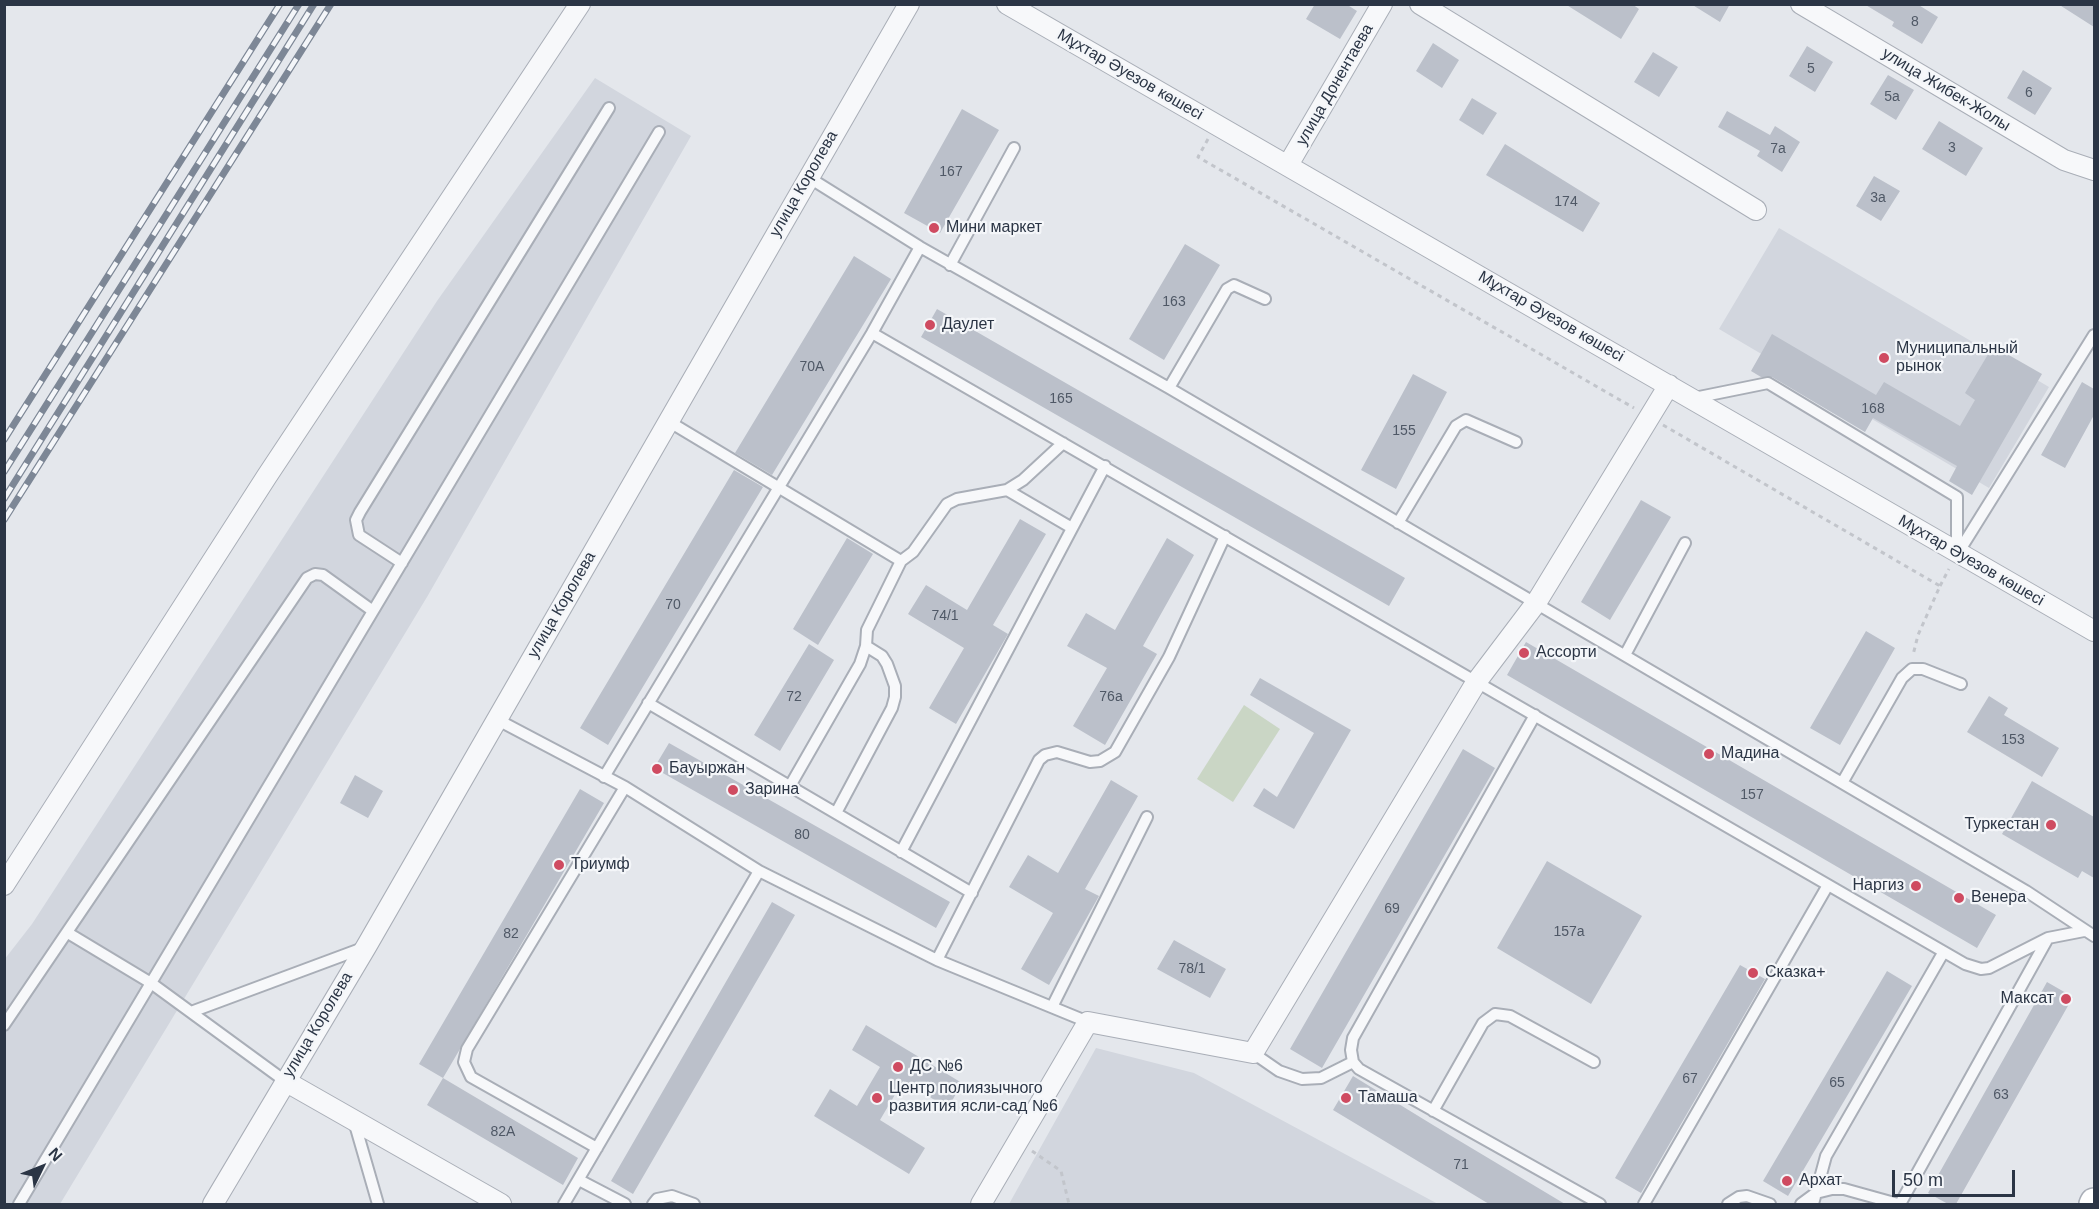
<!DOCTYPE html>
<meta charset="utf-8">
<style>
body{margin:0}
#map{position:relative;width:2099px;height:1209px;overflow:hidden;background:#e4e7ec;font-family:Helvetica,sans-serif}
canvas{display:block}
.frame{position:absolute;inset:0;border:6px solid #2b3545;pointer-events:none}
.north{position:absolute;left:12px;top:1137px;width:60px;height:60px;-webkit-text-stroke:4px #f4f6f9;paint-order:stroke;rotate:47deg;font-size:16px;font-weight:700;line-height:24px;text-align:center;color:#2b3545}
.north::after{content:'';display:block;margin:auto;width:21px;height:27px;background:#2b3545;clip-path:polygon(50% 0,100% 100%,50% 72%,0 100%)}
.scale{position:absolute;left:1892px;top:1170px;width:123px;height:27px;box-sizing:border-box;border:3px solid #2b3545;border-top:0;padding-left:8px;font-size:18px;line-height:21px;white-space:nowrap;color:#2b3545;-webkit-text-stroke:4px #f4f6f9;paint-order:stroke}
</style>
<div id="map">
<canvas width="2099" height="1209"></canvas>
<div class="frame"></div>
<div class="north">N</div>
<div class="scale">50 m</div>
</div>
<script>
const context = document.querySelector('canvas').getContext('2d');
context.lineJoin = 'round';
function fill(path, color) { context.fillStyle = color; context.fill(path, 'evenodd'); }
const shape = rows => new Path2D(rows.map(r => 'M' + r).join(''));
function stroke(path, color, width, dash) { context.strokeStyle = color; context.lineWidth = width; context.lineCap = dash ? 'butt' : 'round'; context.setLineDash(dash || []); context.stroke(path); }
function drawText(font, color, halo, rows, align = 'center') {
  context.font = font + ' Helvetica,sans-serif'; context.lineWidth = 4.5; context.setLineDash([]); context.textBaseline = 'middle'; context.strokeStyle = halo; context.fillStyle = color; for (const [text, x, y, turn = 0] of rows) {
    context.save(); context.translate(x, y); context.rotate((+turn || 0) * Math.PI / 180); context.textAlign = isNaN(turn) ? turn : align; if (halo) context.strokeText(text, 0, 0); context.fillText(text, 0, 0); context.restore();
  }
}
fill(shape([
 [595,78,691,136,427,597,60,1204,5,1204,4,960,32,924,437,301],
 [1779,228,2049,387,1989,488,1719,329],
 [1096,1048,1194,1073,1438,1204,1009,1204]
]), '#d2d6de');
fill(shape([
 [1244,705,1280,729,1233,802,1197,779]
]), '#cad6c5');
fill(shape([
 [1315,4,1346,4,1357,11,1340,39,1306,19],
 [1565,4,1632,4,1639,9,1621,39],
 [1691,4,1730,4,1720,22],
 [1864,4,1917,4,1938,17,1922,44,1892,26,1894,22],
 [2058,4,2094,4,2094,27],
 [1433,43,1459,60,1442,88,1416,71],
 [1807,46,1833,62,1815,92,1789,76],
 [1653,52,1678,67,1659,97,1634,82],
 [2023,70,2052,88,2035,115,2007,98],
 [1888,75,1914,90,1896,120,1870,104],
 [1472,98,1497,113,1483,135,1459,120],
 [962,109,999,130,940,233,904,213],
 [1727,111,1770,135,1775,126,1800,142,1782,172,1757,156,1760,151,1718,127],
 [1939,121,1983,148,1966,176,1922,149],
 [1505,144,1600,203,1583,232,1486,175],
 [1874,176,1900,191,1881,221,1856,206],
 [1185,244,1220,265,1164,360,1129,339],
 [854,256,891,279,772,475,735,453],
 [937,309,1405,578,1389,606,921,337],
 [1772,334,1876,395,1884,382,1960,426,1975,400,1965,393,1993,346,2042,374,1972,495,1949,481,1957,466,1873,418,1865,432,1772,377,1761,377,1751,371],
 [1413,374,1447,392,1396,489,1361,470],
 [2082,382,2094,389,2094,415,2065,468,2041,455],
 [734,470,763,487,608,745,580,728],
 [1641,500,1671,517,1610,620,1581,602],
 [1020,519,1046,534,993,625,1008,634,956,724,929,708,964,648,908,614,926,585,967,610],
 [847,538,873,554,818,645,793,629],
 [1167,538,1194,555,1143,646,1157,654,1105,745,1073,726,1107,668,1067,646,1086,613,1115,630],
 [1866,631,1895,648,1840,745,1810,728],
 [1526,642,1996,915,1977,948,1507,675],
 [809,644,834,660,780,751,754,735],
 [1260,678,1351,730,1294,829,1253,806,1264,788,1277,797,1314,733,1250,695],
 [1989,696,2008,708,2004,715,2059,748,2042,777,1967,732],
 [669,743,950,902,936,928,654,768],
 [1463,749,1495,768,1322,1068,1290,1049],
 [355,775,383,791,368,818,340,803],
 [1111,780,1138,796,1085,889,1099,896,1049,985,1021,969,1053,913,1009,887,1028,855,1058,873],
 [2032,781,2094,817,2094,878,2082,871,2078,878,2002,834],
 [580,789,604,803,443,1078,419,1064],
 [1547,861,1642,916,1591,1004,1497,948],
 [772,902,795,915,633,1194,611,1181],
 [1174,940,1226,969,1210,998,1157,969],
 [1740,965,1765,979,1641,1193,1615,1178],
 [1887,971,1912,986,1788,1196,1763,1181],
 [2047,982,2073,997,1956,1204,1948,1204,1928,1193],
 [866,1025,962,1083,948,1108,903,1081,880,1120,925,1148,909,1174,814,1116,830,1089,857,1106,880,1067,852,1050],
 [1353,1076,1433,1125,1565,1204,1489,1204,1333,1110],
 [443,1078,578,1158,563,1185,427,1105]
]), '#bbc0ca');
const service = shape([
 [808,177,920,247,1169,388,2026,891,2094,936],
 [950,265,1014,148],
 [872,333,1965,964,1981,969,1989,968,2048,938,2084,931],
 [1169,388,1227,289,1234,285,1265,299],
 [1694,398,1768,383,1957,497,1957,554],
 [668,421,901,561],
 [1007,490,1072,528],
 [1398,523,1456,426,1466,420,1516,442],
 [1958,553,2094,335],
 [402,563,359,535,356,520,360,512,609,108],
 [1625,655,1685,543],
 [648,703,972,893],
 [1535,715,1353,1038,1351,1050,1353,1062,1359,1069,1600,1204],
 [496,719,625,787,759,871,564,1204],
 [604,777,872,333,920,247],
 [1842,783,1902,678,1912,669,1923,669,1961,684],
 [790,786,860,664,866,646,867,630,901,561,913,552,947,504,957,499,1007,490,1023,480,1063,443],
 [836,813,892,708,895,697,895,686,887,664,882,656,866,646],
 [901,852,1105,466],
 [759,871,937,960,1088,1022],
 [68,933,151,983,285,1081],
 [937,960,1039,760,1045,755,1057,752,1090,762,1100,761,1115,752,1169,657,1225,536],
 [1052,1007,1147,817],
 [191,1012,363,948],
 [4,1025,307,578,315,574,323,575,373,611],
 [1253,1053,1279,1071,1302,1079,1321,1078,1353,1062],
 [1433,1111,1483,1023,1495,1014,1510,1016,1594,1062],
 [354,1121,378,1204],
 [597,1148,471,1077,464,1062,467,1049,625,787],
 [579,1180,625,1204],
 [19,1204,659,132],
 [653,1204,657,1199,672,1196,694,1204],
 [1644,1204,1828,885],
 [1728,1204,1739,1197,1747,1196,1770,1204],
 [1801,1204,1816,1193,1832,1189,1844,1189,1898,1204],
 [1813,1204,1826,1156,1943,953],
 [1900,1204,2048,938]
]);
const minor = shape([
 [1007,4,2094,631],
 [1420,4,1756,210],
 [1801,4,2064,160,2094,170],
 [1288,165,1382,4],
 [4,885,267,476,580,4],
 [285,1081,501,1204],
 [213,1204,366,947,909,4],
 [981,1204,1088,1022,1253,1053,1477,681,1536,603,1669,385]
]);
const secondary = shape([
 [2093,1204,2094,1202]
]);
stroke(service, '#a9aeb7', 14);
stroke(minor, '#a9aeb7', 22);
stroke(secondary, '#a9aeb7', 30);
stroke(shape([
 [1208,139,1198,157,1634,408],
 [1663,425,1940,586,1918,635,1913,655],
 [1940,586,1949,569],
 [1032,1151,1061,1171,1069,1204]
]), '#c2c5cb', 3, [4.5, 4.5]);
stroke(service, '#f7f8fa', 10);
stroke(minor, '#f7f8fa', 20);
stroke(secondary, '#fff', 27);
const rail = shape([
 [4,440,280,4],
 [4,472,299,4],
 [4,499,314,4],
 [4,520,331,4]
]);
stroke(rail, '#7d8796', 7);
stroke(rail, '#f4f6f9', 4.5, [14]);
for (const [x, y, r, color] of [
 [934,228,6,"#cf4b61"],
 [930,325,6,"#cf4b61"],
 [1884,358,6,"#cf4b61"],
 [1524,653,6,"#cf4b61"],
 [1709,754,6,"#cf4b61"],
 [657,769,6,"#cf4b61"],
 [733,790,6,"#cf4b61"],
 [2051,825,6,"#cf4b61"],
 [559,865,6,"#cf4b61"],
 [1916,886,6,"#cf4b61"],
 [1959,898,6,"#cf4b61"],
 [1753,973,6,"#cf4b61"],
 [2066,999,6,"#cf4b61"],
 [898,1067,6,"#cf4b61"],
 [877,1098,6,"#cf4b61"],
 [1346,1098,6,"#cf4b61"],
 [1787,1181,6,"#cf4b61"]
]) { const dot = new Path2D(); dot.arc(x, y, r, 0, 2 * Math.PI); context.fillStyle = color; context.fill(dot); stroke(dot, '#f4f6f9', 2); }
drawText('14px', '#4f5866', null, [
 ["8",1915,22],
 ["5",1811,69],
 ["6",2029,93],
 ["5а",1892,97],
 ["3",1952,148],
 ["7а",1778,149],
 ["167",951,172],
 ["3а",1878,198],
 ["174",1566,202],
 ["163",1174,302],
 ["70А",812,367],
 ["165",1061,399],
 ["168",1873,409],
 ["155",1404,431],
 ["70",673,605],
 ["74/1",945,616],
 ["72",794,697],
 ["76а",1111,697],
 ["153",2013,740],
 ["157",1752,795],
 ["80",802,835],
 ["69",1392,909],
 ["157а",1569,932],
 ["82",511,934],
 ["78/1",1192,969],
 ["67",1690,1079],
 ["65",1837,1083],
 ["63",2001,1095],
 ["82А",503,1132],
 ["71",1461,1165]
]);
drawText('16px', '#2b3545', '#f4f6f9', [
 ["Мұхтар Әуезов көшесі",1130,75,30],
 ["улица Донентаева",1335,85,-60],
 ["улица Жибек-Жолы",1946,90,31],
 ["улица Королева",804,184,-60],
 ["Мұхтар Әуезов көшесі",1551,317,30],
 ["Мұхтар Әуезов көшесі",1971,561,30],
 ["улица Королева",562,605,-60],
 ["улица Королева",318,1025,-59]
]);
drawText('16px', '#2b3545', '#f4f6f9', [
 ["Мини маркет",946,228],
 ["Даулет",942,325],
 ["Муниципальный",1896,349],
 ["рынок",1896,367],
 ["Ассорти",1536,653],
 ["Мадина",1721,754],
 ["Бауыржан",669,769],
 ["Зарина",745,790],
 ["Туркестан",2039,825,"right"],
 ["Триумф",571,865],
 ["Наргиз",1904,886,"right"],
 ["Венера",1971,898],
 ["Сказка+",1765,973],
 ["Максат",2054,999,"right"],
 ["ДС №6",910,1067],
 ["Центр полиязычного",889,1089],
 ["развития ясли-сад №6",889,1107],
 ["Тамаша",1358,1098],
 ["Архат",1799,1181]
], 'left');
</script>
